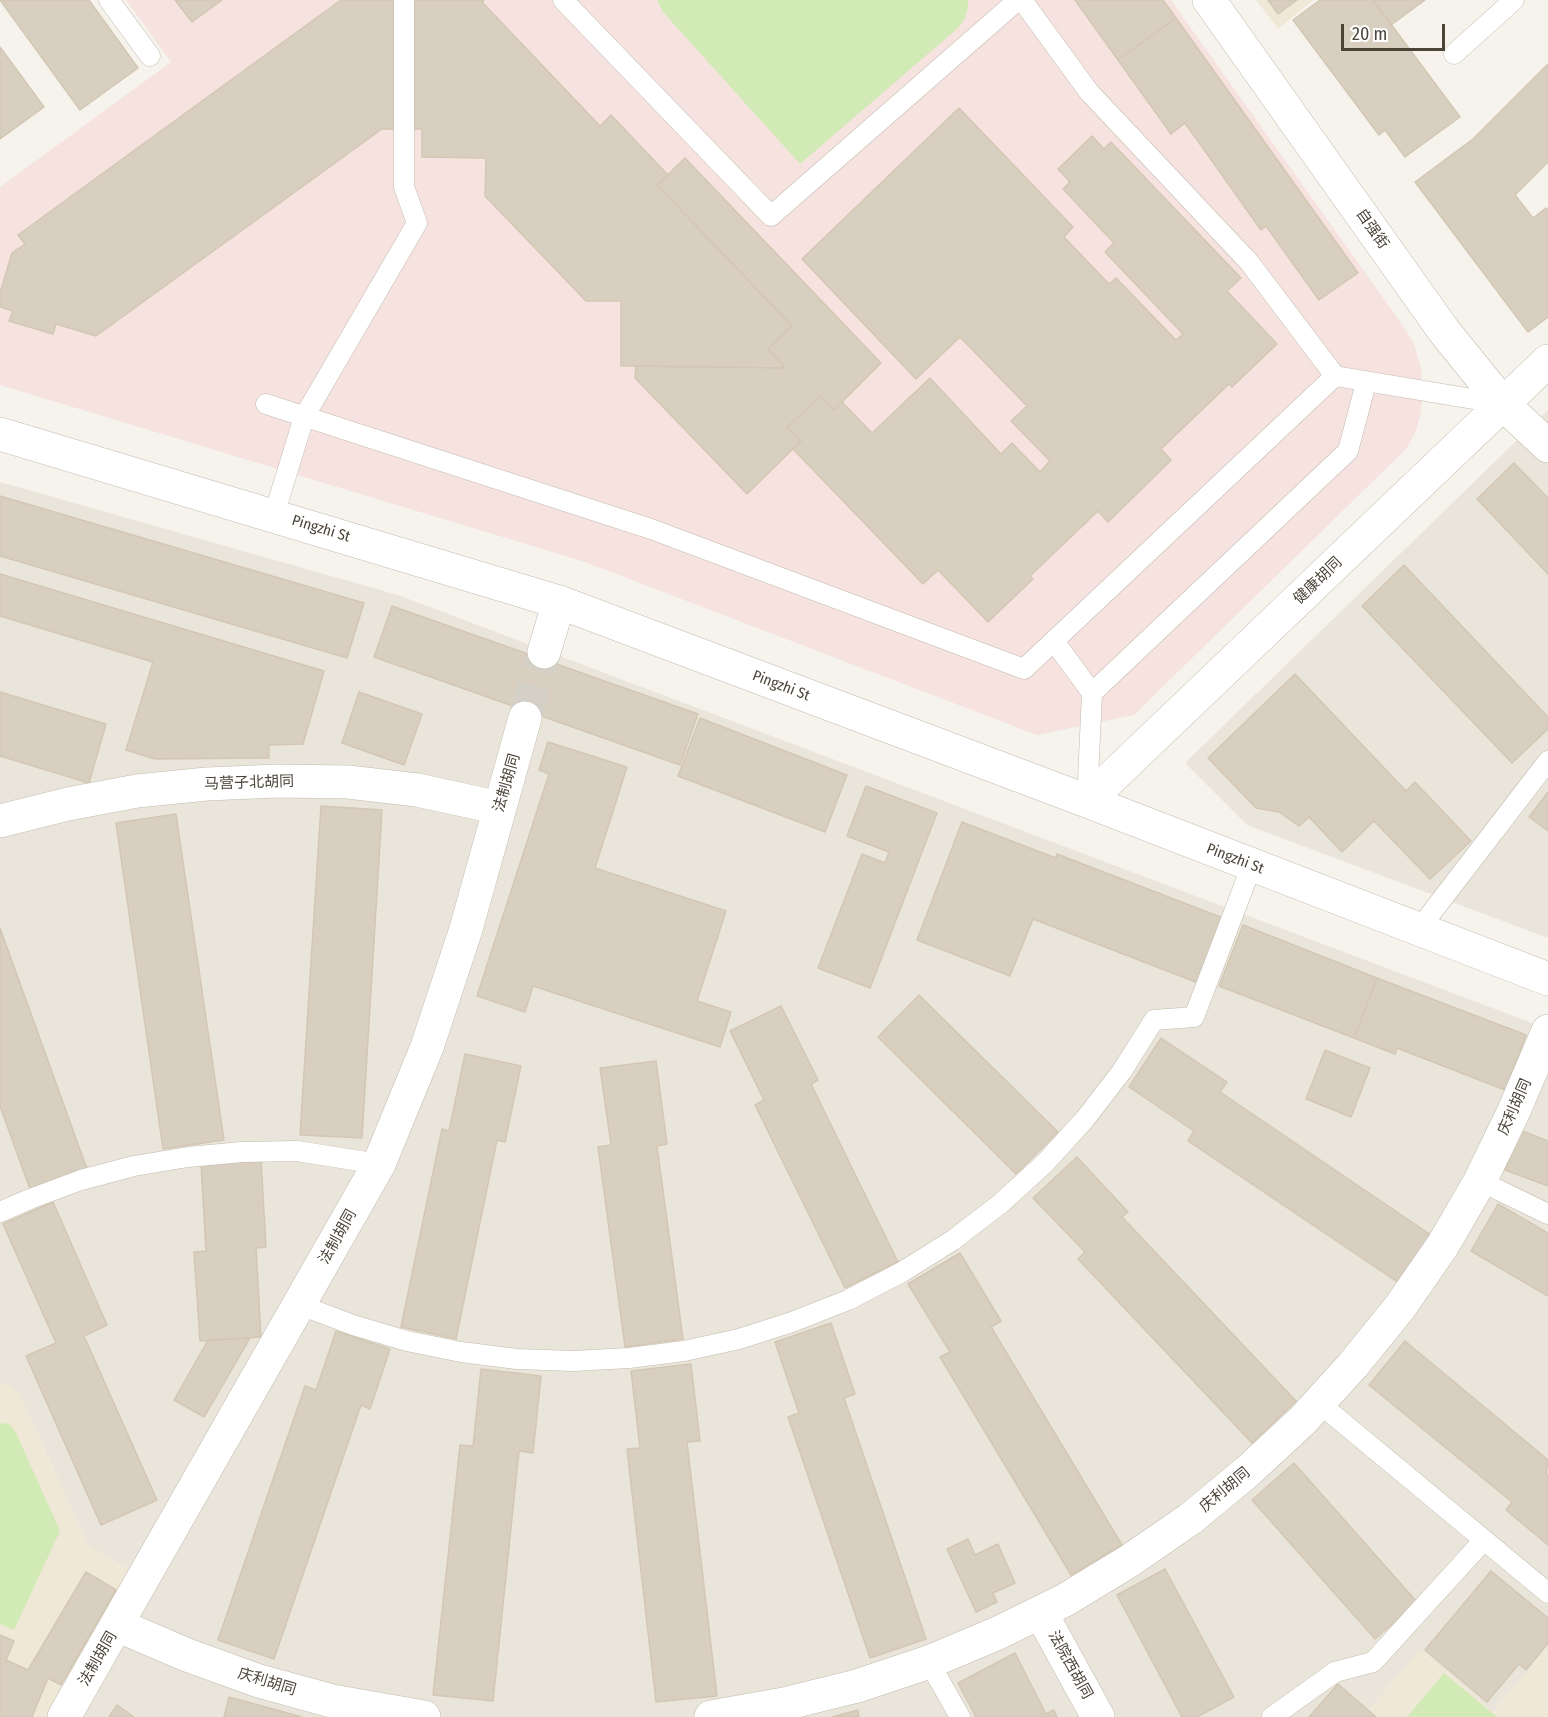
<!DOCTYPE html>
<meta charset="utf-8">
<style>
body{margin:0}
#map{position:relative;width:1548px;height:1717px;overflow:hidden;background:#f6f3ec;font-family:"Fira Sans Condensed",sans-serif}
canvas{display:block}
.scale{position:absolute;left:1341px;top:24px;width:104px;height:27px;box-sizing:border-box;border:3px solid #4b4439;border-top:0;padding-left:8px;font-size:18px;line-height:21px;white-space:nowrap;color:#4b4439;-webkit-text-stroke:4px #fff;paint-order:stroke}
</style>
<div id="map">
<canvas width="1548" height="1717"></canvas>
<div class="scale">20 m</div>
</div>
<script>
const context = document.querySelector('canvas').getContext('2d');
context.lineJoin = 'round';
function fill(path, color) { context.fillStyle = color; context.fill(path, 'evenodd'); }
const shape = rows => new Path2D(rows.map(r => 'M' + r).join(''));
function stroke(path, color, width, dash) { context.strokeStyle = color; context.lineWidth = width; context.lineCap = dash ? 'butt' : 'round'; context.setLineDash(dash || []); context.stroke(path); }
function drawText(font, color, halo, rows, align = 'center') {
  context.font = font + ' "Fira Sans Condensed","Noto Sans SC",sans-serif'; context.lineWidth = 5; context.setLineDash([]); context.textBaseline = 'middle'; context.strokeStyle = halo; context.fillStyle = color; for (const [text, x, y, turn = 0] of rows) {
    context.save(); context.translate(x, y); context.rotate((+turn || 0) * Math.PI / 180); context.textAlign = isNaN(turn) ? turn : align; if (halo) context.strokeText(text, 0, 0); context.fillText(text, 0, 0); context.restore();
  }
}
fill(shape([
 [1548,410,1548,938,1247,825,1185,763],
 [0,482,398,595,1548,1029,1548,1647,1493,1712,1420,1650,1370,1709,1379,1717,45,1717,130,1571,88,1545,20,1395,9,1385,0,1384]
]), '#eae5da');
fill(shape([
 [1256,0,1313,0,1278,29],
 [0,1384,9,1385,20,1395,88,1545,130,1571,45,1717,0,1717],
 [1548,1647,1548,1717,1379,1717,1370,1709,1420,1650,1493,1712]
]), '#efe8d6');
fill(shape([
 [126,0,1171,0,1401,323,1414,344,1421,368,1423,392,1421,412,1416,431,1407,448,1134,715,1037,735,582,561,0,385,0,187,171,62]
]), '#f6e3e0');
fill(shape([
 [657,0,968,0,968,6,965,18,958,28,800,164,663,12],
 [4,1423,11,1425,17,1435,60,1531,14,1630,0,1624,0,1424],
 [1444,1673,1497,1717,1407,1717]
]), '#d2eab5');
const building = shape([
 [0,0,89,0,138,68,80,110,0,0],
 [175,0,222,0,192,22,175,0],
 [341,0,484,0,482,2,600,126,611,115,668,175,657,185,792,326,768,349,785,368,621,366,621,301,586,301,485,196,486,158,422,157,422,129,382,129,96,336,56,324,53,334,9,321,13,311,0,307,0,293,12,253,25,244,18,235,341,0],
 [1075,0,1163,0,1176,18,1118,60,1075,0],
 [1268,0,1297,0,1278,14,1268,0],
 [1320,0,1373,0,1460,117,1405,157,1385,130,1379,135,1293,20,1320,0],
 [1373,0,1425,0,1391,25,1373,0],
 [1176,18,1358,273,1319,300,1266,226,1261,230,1185,123,1171,134,1118,60,1176,18],
 [0,47,44,107,0,139,0,47],
 [1548,64,1548,162,1515,195,1533,218,1546,208,1548,210,1548,317,1528,332,1415,182,1473,139,1548,64],
 [959,108,1073,227,1064,237,1109,284,1116,278,1176,340,1183,334,1105,252,1114,243,1063,189,1070,182,1058,169,1092,136,1104,149,1111,142,1241,278,1227,291,1277,344,1232,387,1229,384,1161,449,1171,460,1155,476,1108,522,1098,511,1030,576,1033,579,988,622,938,570,923,584,793,449,801,441,787,427,821,396,834,410,842,402,872,433,930,378,1001,454,1012,443,1040,472,1050,461,1011,421,1027,406,960,337,916,379,802,259,959,108],
 [685,158,881,363,834,410,821,396,787,427,801,441,747,494,635,378,636,366,785,368,768,349,792,326,657,185,685,158],
 [1514,463,1548,498,1548,574,1477,499,1514,463],
 [0,496,364,603,347,658,0,556,0,496],
 [1404,565,1548,717,1548,729,1512,763,1362,606,1404,565],
 [0,574,324,671,303,744,269,745,269,758,155,759,126,750,153,662,0,616,0,574],
 [392,606,698,714,680,765,374,657,392,606],
 [1295,674,1406,791,1415,782,1471,841,1430,879,1374,821,1342,852,1309,817,1299,826,1279,812,1256,808,1208,758,1295,674],
 [0,692,106,724,89,783,0,756,0,692],
 [359,692,422,714,404,765,342,743,359,692],
 [700,718,847,775,825,832,678,776,700,718],
 [548,742,627,767,595,868,726,911,697,1001,731,1012,720,1047,533,986,525,1012,477,996,549,774,539,770,548,742],
 [866,786,937,813,870,988,818,968,862,854,885,863,889,852,847,836,866,786],
 [1548,792,1548,831,1529,817,1548,792],
 [321,806,382,810,362,1138,300,1135,321,806],
 [176,814,224,1140,163,1149,116,823,176,814],
 [962,822,1056,858,1057,854,1223,918,1198,983,1033,919,1010,976,917,940,962,822],
 [1243,925,1377,978,1354,1038,1219,986,1243,925],
 [0,928,87,1169,30,1189,0,1106,0,928],
 [1377,978,1526,1035,1505,1090,1397,1048,1395,1054,1354,1038,1377,978],
 [919,995,1058,1132,1016,1174,878,1037,919,995],
 [781,1006,818,1080,811,1084,898,1262,845,1288,755,1105,764,1100,730,1031,781,1006],
 [1161,1038,1227,1082,1220,1092,1431,1235,1399,1283,1188,1141,1194,1131,1129,1087,1161,1038],
 [1325,1050,1370,1068,1351,1117,1306,1099,1325,1050],
 [465,1054,521,1066,505,1142,497,1140,456,1339,401,1327,442,1129,449,1131,465,1054],
 [656,1061,667,1144,657,1146,683,1339,625,1347,598,1147,611,1145,600,1068,656,1061],
 [1520,1130,1548,1141,1548,1186,1505,1170,1520,1130],
 [1077,1157,1128,1212,1122,1217,1296,1401,1252,1443,1078,1259,1085,1252,1033,1198,1077,1157],
 [261,1160,266,1247,256,1248,261,1337,200,1341,194,1252,206,1251,201,1164,261,1160],
 [53,1202,107,1325,84,1336,157,1500,101,1525,26,1356,56,1343,3,1224,53,1202],
 [1498,1204,1548,1233,1548,1296,1471,1251,1498,1204],
 [960,1253,1001,1321,991,1327,1122,1545,1071,1575,940,1357,950,1352,908,1284,960,1253],
 [831,1323,855,1394,844,1398,926,1639,870,1658,788,1417,799,1413,775,1342,831,1323],
 [336,1331,390,1349,370,1409,361,1405,274,1659,218,1640,305,1386,316,1390,336,1331],
 [250,1338,204,1417,174,1400,208,1340,250,1338],
 [1405,1341,1548,1460,1546,1474,1548,1475,1548,1545,1506,1510,1512,1502,1369,1385,1405,1341],
 [691,1364,700,1441,687,1442,717,1696,656,1702,627,1449,640,1448,631,1371,691,1364],
 [481,1369,541,1376,533,1453,519,1451,493,1701,433,1695,460,1445,473,1446,481,1369],
 [1294,1463,1417,1602,1375,1639,1252,1500,1294,1463],
 [968,1539,975,1555,998,1544,1015,1583,993,1593,997,1602,976,1612,947,1549,968,1539],
 [1165,1569,1234,1697,1197,1717,1182,1717,1117,1595,1165,1569],
 [1491,1571,1548,1618,1548,1643,1526,1670,1519,1664,1487,1702,1425,1650,1491,1571],
 [86,1572,116,1590,61,1685,48,1678,32,1717,0,1717,0,1635,14,1641,6,1660,28,1670,86,1572],
 [1015,1653,1046,1714,1054,1710,1057,1717,976,1717,958,1683,1015,1653],
 [1338,1684,1376,1717,1309,1717,1338,1684],
 [229,1697,302,1717,224,1717,229,1697],
 [117,1705,134,1717,109,1717,117,1705],
 [858,1710,859,1717,832,1717,858,1710]
]);
fill(building, '#d8cfc1');
stroke(building, '#d3c7b4', 1.5);
stroke(shape([
 [525,718,544,652]
]), '#d4d0c8', 33, [33, 16]);
const service = shape([
 [109,0,150,56],
 [563,0,771,216,1018,0],
 [1454,54,1514,0],
 [1335,376,1503,404],
 [266,404,651,529,1024,669,1335,376,1249,262,1089,92,1022,0],
 [274,515,304,417,417,223,404,187,404,0],
 [1054,641,1092,693,1087,801],
 [1092,693,1348,451,1366,383],
 [1419,929,1548,761],
 [1480,1181,1548,1214],
 [0,1212,30,1199,81,1180,134,1166,188,1157,242,1152,297,1151,379,1164],
 [300,1305,353,1325,407,1341,461,1352,517,1359,573,1361,629,1358,684,1351,739,1339,792,1322,848,1300,902,1272,953,1240,1000,1204,1045,1163,1085,1119,1122,1071,1154,1020,1194,1017,1252,865],
 [1319,1403,1548,1593],
 [929,1662,960,1717],
 [1272,1717,1335,1672,1373,1662,1484,1540]
]);
const minor = shape([
 [544,652,559,602],
 [0,821,68,804,137,791,207,784,277,781,348,782,417,790,500,808],
 [1041,1613,1098,1717],
 [117,1625,187,1655,259,1681,332,1701,424,1717],
 [64,1717,379,1164,427,1047,466,929,525,718],
 [711,1717,784,1704,857,1686,929,1662,998,1633,1065,1600,1129,1561,1190,1519,1248,1471,1303,1420,1353,1365,1400,1307,1443,1245,1480,1181,1513,1113,1548,1031]
]);
const tertiary = shape([
 [1209,0,1444,331,1503,404,1548,446],
 [0,434,559,602,1087,801,1548,979],
 [1087,801,1548,361]
]);
stroke(service, '#c2bbae', 21);
stroke(minor, '#c2bbae', 34);
stroke(tertiary, '#c2bbae', 34);
stroke(service, '#fff', 20);
stroke(minor, '#fff', 33);
stroke(tertiary, '#fff', 33);
drawText('15px', '#4b4439', '#fff', [
 ["自强街",1372,229,55],
 ["Pingzhi St",321,529,17],
 ["健康胡同",1318,581,-44],
 ["Pingzhi St",781,686,21],
 ["马营子北胡同",249,783,-2],
 ["法制胡同",507,783,-74],
 ["Pingzhi St",1235,859,21],
 ["庆利胡同",1515,1107,-66],
 ["法制胡同",338,1237,-61],
 ["庆利胡同",1225,1490,-40],
 ["法制胡同",98,1659,-60],
 ["法院西胡同",1070,1665,61],
 ["庆利胡同",267,1682,17]
]);
</script>
